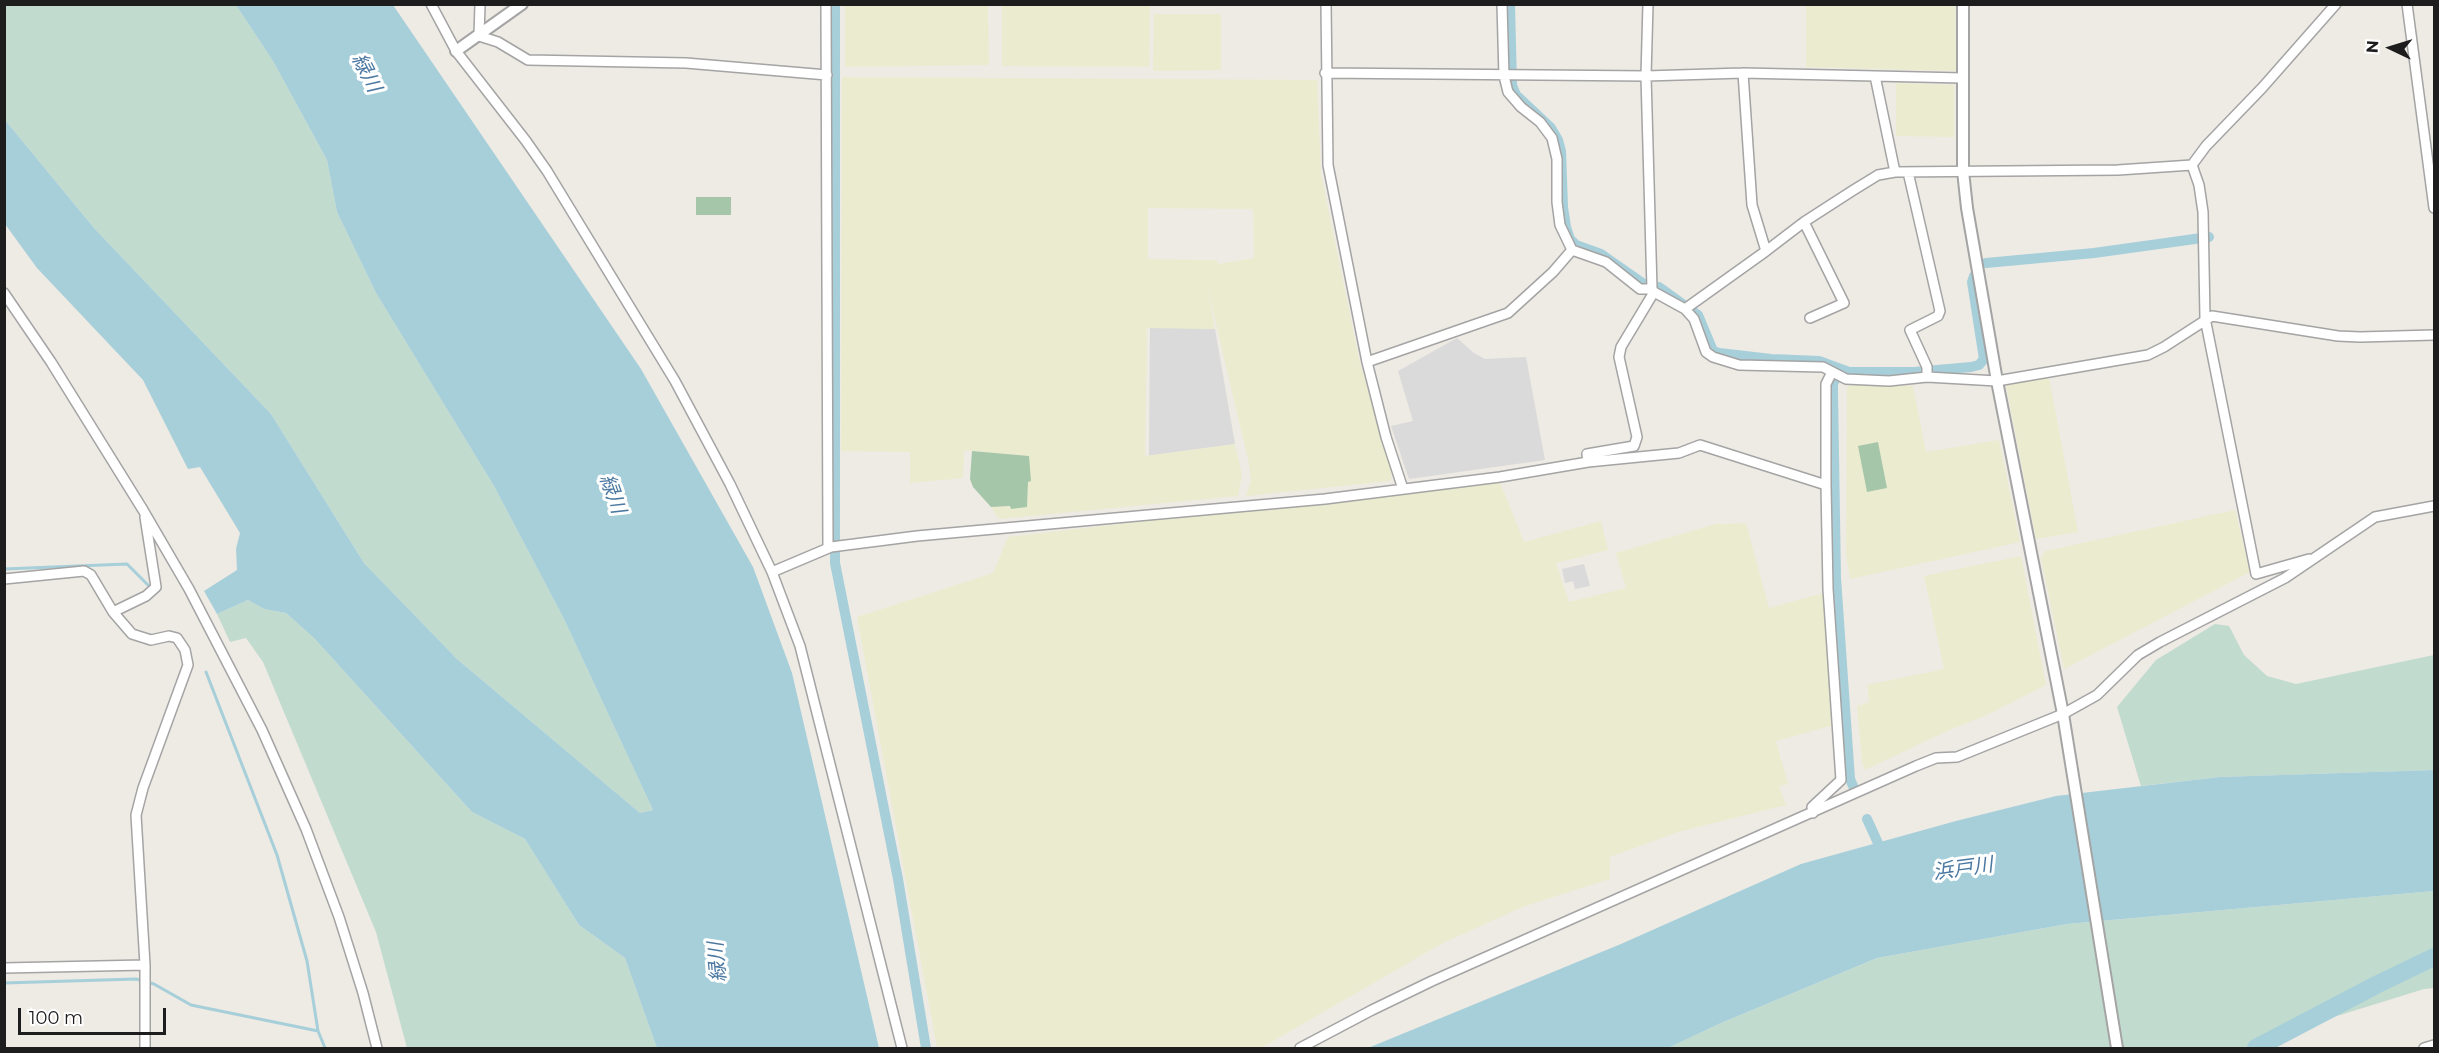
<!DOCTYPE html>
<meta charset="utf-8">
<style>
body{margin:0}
#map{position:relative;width:2439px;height:1053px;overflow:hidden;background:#eeeae4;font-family:Montserrat,sans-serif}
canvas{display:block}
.frame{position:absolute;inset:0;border:6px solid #1d1d1d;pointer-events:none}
.north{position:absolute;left:2361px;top:18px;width:60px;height:60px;-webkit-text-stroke:4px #fff;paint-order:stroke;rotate:274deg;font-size:16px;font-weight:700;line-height:24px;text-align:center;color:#1d1d1d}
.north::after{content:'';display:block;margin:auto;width:21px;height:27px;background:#1d1d1d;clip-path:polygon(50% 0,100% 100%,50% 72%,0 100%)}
.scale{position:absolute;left:18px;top:1008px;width:148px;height:27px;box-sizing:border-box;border:3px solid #1d1d1d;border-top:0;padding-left:8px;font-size:18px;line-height:21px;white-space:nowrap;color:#1d1d1d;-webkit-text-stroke:4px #fff;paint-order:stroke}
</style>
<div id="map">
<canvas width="2439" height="1053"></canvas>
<div class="frame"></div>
<div class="north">N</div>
<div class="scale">100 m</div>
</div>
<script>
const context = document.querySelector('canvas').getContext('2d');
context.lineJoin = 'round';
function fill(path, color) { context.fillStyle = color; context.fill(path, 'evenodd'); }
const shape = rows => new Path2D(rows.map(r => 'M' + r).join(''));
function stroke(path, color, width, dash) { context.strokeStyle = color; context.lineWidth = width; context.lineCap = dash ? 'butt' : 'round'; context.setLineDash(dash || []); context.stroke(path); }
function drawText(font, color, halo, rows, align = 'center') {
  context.font = font + ' Montserrat,"Noto Sans JP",sans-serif'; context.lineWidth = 6; context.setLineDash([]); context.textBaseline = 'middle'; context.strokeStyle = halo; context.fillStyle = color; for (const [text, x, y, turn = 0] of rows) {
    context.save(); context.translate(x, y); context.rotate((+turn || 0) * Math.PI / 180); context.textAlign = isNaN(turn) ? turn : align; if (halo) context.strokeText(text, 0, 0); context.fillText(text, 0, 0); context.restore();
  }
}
fill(shape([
 [1150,327,1215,329,1235,444,1149,456],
 [1457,338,1474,353,1485,359,1526,357,1545,460,1409,479,1391,426,1413,421,1398,371],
 [1584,564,1590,586,1575,589,1573,581,1565,583,1562,569]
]), '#dbdada');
fill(shape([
 [845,5,988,5,989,65,845,67],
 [1002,5,1150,5,1149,67,1002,66],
 [1806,5,1955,5,1956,71,1806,67],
 [1154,14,1221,14,1221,70,1153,71],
 [842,77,1317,80,1321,174,1359,359,1392,474,1390,481,1246,496,1251,480,1249,464,1207,285,1215,329,1147,328,1145,456,1235,444,1242,474,1238,496,999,519,991,507,1027,507,1028,481,1031,481,982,451,964,451,963,478,910,483,910,452,841,451],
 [1148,208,1253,209,1254,258,1218,264,1217,260,1148,259],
 [1896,83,1954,85,1954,137,1896,136],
 [2049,377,2078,532,2036,539,2006,385],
 [1850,385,1913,386,1926,452,1999,440,2020,542,1850,579,1846,555,1847,389],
 [1499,480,1524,542,1601,521,1608,550,1556,563,1569,602,1626,588,1616,553,1716,524,1746,523,1769,608,1824,593,1834,725,1776,741,1788,784,1779,786,1786,805,1678,832,1610,857,1610,879,1525,906,1443,943,1261,1048,937,1048,857,617,993,573,1008,537],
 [2235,510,2250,572,2064,669,2041,558,2045,551],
 [2021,556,2046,685,1985,716,1947,731,1865,770,1862,762,1857,706,1869,702,1867,685,1944,669,1924,576]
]), '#ebeccf');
fill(shape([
 [4,5,236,5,273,61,327,160,337,212,376,293,494,486,564,619,653,810,640,813,457,659,364,563,271,414,94,228,5,120],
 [248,600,264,609,286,613,314,638,472,812,525,839,579,925,625,958,657,1048,407,1048,376,932,263,662,246,638,230,642,217,614],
 [2215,624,2229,626,2244,655,2267,676,2296,684,2434,655,2434,770,2220,777,2141,786,2117,707,2156,660],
 [2434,891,2434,988,2424,989,2324,1020,2264,1048,1668,1048,1721,1023,1877,958,2067,924]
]), '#c1dbcf');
fill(shape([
 [696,197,731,197,731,215,696,215],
 [1878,442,1887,488,1867,492,1858,446],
 [972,451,1029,456,1031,481,1028,482,1027,507,1011,509,1010,506,991,507,973,487,970,479]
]), '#a6c6aa');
fill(shape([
 [236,5,393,5,641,369,753,567,792,673,879,1048,657,1048,625,958,579,925,525,839,472,812,314,638,286,613,264,609,248,600,217,614,204,591,237,570,236,549,240,533,200,467,188,469,143,380,37,268,5,224,5,120,94,228,271,414,364,563,457,659,640,813,653,810,564,619,494,486,376,293,337,212,327,160,273,61],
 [2434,770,2434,891,2067,924,1877,958,1721,1023,1668,1048,1368,1048,1621,944,1801,864,1956,821,2056,796,2220,777]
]), '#a6cfda');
stroke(shape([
 [4,569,127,564,148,585],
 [206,672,277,855,307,961,318,1031,325,1048],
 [4,983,136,979,154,984,191,1005,318,1031]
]), '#a6cfda', 3);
stroke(shape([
 [835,4,835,563,898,879,926,1048],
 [1510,4,1512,85,1516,95,1551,128,1558,140,1561,151,1563,207,1566,227,1570,239,1576,245,1601,254,1644,284],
 [1986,263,2094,253,2209,237],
 [1659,287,1698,315,1713,351,1719,353,1771,359,1819,361,1849,372,1914,372,1971,367,1979,365,1984,359,1972,282,1974,276],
 [1842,370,1833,383,1833,392,1836,578,1850,779,1853,786],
 [1867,819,1883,854]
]), '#a6cfda', 10);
stroke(shape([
 [2256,1048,2376,985,2434,957]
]), '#a6cfda', 18);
const minor = shape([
 [431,4,456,51,526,141,547,171,675,381,730,484,772,572,800,646,902,1048],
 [480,4,479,36,498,42,528,60,686,63,827,75],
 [826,4,828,547],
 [1326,4,1328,165,1367,362,1386,437,1403,489],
 [1502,4,1504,76,1508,92,1521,107,1540,122,1552,138,1557,159,1557,202,1560,225,1572,250],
 [1648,4,1646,76,1652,289,1654,292,1685,309,1694,319,1706,352,1713,357,1739,365,1823,367,1846,379,1889,381,1927,377,1997,381,2148,355,2164,347,2212,316,2338,336,2360,337,2434,335],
 [2407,4,2434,208],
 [1325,73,1646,76,1743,73,1875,76,1895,172,2118,170,2192,165,2206,146,2262,88,2336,4],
 [1743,73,1752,205,1766,251,1804,222,1852,191,1878,175,1895,172],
 [1875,76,1962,78],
 [2192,165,2199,185,2203,212,2205,318,2256,574,2309,559],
 [1908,172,1940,311,1938,316,1910,330,1927,367,1927,377],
 [1804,222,1844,303,1810,318],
 [4,293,51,362,143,510,189,589,262,730,306,829,339,917,363,993,377,1048],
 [1685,309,1766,251],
 [1367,362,1508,313,1553,272,1572,250,1606,262,1640,289,1652,289],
 [1588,462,1587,454,1634,446,1637,437,1619,357,1621,347,1654,292],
 [772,572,831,547,917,536,1325,499,1500,477,1588,462,1679,453,1700,445,1826,485],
 [4,579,84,571,91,575,113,612,132,634,151,640,169,636,177,638,185,650,188,665,143,788,136,815,145,965,145,1048],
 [113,612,146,596,156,587,145,517],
 [1813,813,1812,807,1841,780,1828,589,1826,485,1826,384,1832,372],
 [4,968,145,965],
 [1300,1048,1372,1010,1432,981,1916,766,1936,758,1957,757,2063,714,2097,695,2138,655,2160,642,2285,578,2375,517,2434,506],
 [2424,1048,2434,1045]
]);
const tertiary = shape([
 [1963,4,1963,171,1967,208,1997,381,2063,714,2117,1048],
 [456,51,522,4]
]);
stroke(minor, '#a4a4a4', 12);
stroke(tertiary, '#a4a4a4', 14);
stroke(minor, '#fff', 9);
stroke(tertiary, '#fff', 10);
drawText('italic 20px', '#4b78a1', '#fff', [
 ["緑川",366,73,63],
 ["緑川",612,494,70],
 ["浜戸川",1963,869,-8],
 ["緑川",718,962,-95]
]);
</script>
